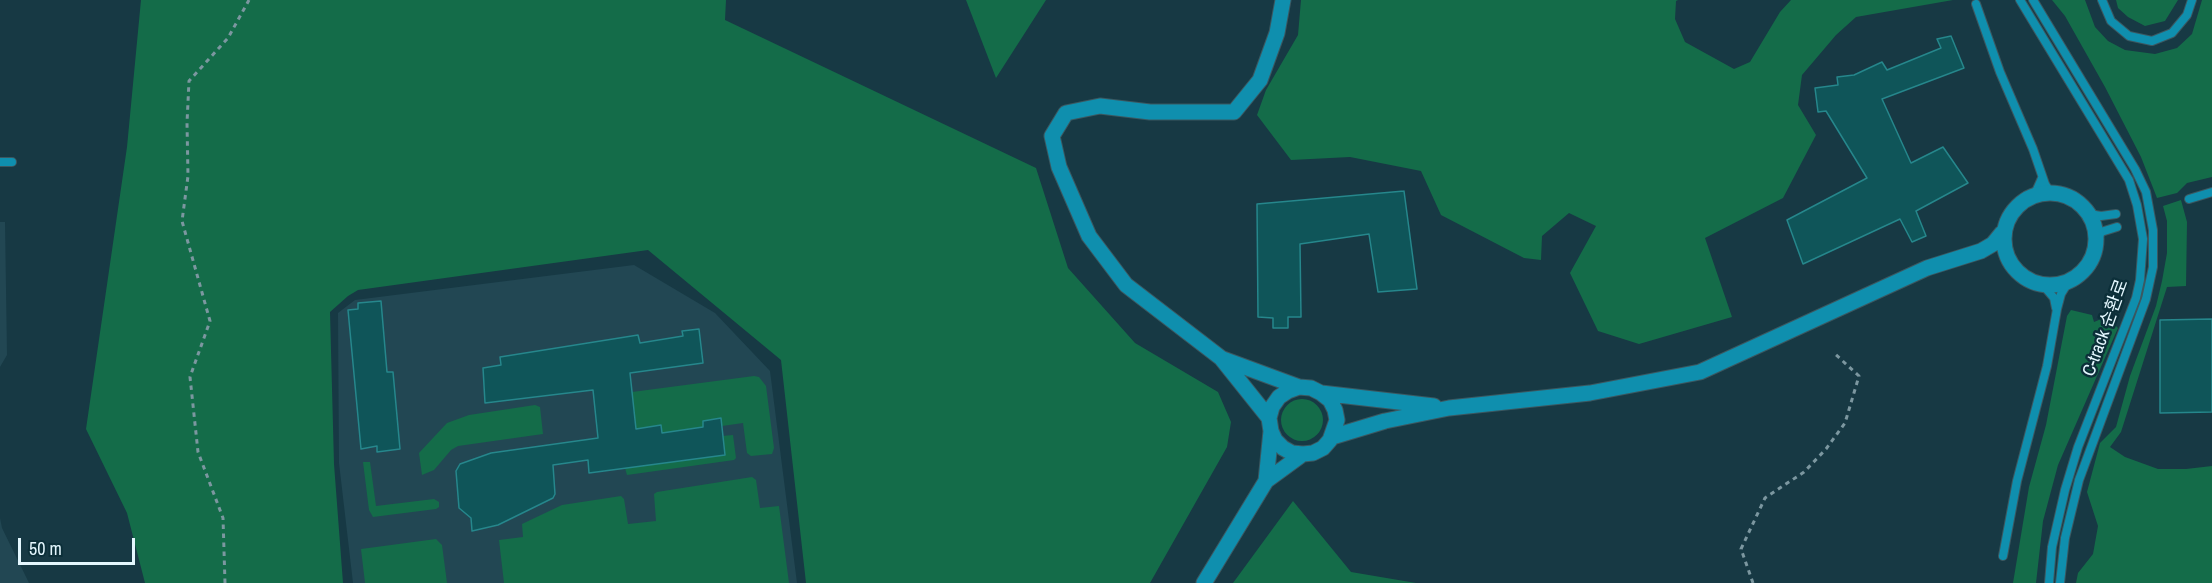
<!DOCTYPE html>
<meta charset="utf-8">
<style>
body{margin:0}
#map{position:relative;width:2212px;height:583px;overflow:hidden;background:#173944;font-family:"Archivo Narrow",sans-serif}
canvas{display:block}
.scale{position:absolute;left:18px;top:538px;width:117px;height:27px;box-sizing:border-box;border:3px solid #e4f7fe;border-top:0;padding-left:8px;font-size:18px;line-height:21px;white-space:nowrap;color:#e4f7fe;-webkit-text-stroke:4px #0c2f39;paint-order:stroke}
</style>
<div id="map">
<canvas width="2212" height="583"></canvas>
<div class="scale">50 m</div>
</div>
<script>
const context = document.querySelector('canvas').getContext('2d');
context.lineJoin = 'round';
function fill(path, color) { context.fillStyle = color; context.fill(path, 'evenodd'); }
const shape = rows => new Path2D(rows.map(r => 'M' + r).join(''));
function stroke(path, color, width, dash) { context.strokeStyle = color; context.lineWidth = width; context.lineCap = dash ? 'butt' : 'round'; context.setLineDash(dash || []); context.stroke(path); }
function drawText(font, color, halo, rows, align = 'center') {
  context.font = font + ' "Archivo Narrow","Noto Sans KR",sans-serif'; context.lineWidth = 5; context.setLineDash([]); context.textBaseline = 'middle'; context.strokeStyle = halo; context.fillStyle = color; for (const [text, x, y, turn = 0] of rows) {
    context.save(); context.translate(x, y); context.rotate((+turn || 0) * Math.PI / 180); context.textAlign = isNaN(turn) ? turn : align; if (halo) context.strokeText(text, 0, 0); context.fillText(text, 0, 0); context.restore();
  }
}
fill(shape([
 [0,222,5,222,7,355,0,367],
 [634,265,715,313,770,371,797,583,353,583,339,463,338,313,355,300],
 [0,518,2,528,29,583,0,583]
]), '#224753');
fill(shape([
 [141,0,726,0,725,20,1036,168,1068,268,1135,343,1218,392,1231,422,1227,447,1150,583,806,583,781,360,648,250,358,290,348,296,330,312,334,464,343,583,145,583,127,513,86,429,127,147],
 [966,0,1046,0,996,78],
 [1301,0,1678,0,1676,1,1675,19,1685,42,1734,69,1750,62,1780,12,1791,0,1953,0,1856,17,1836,35,1802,75,1798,105,1816,135,1783,198,1705,238,1732,317,1639,344,1598,331,1570,273,1596,226,1569,213,1542,236,1541,260,1524,258,1441,215,1421,171,1350,157,1291,160,1257,115,1266,90,1298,35],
 [2052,0,2085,0,2095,27,2108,41,2125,50,2155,54,2177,48,2192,34,2202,0,2212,0,2212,177,2187,183,2177,193,2157,198,2141,157,2105,87,2065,16],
 [2116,0,2178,0,2165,21,2145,26,2128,17,2118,8],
 [2181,200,2187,222,2186,286,2167,287,2121,432,2110,447,2125,457,2158,469,2186,469,2212,466,2212,583,2076,583,2078,573,2093,554,2098,526,2087,492,2100,443,2116,427,2130,376,2156,306,2162,281,2167,253,2167,221,2163,206],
 [2071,310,2092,315,2094,322,2106,317,2118,328,2058,465,2043,521,2036,583,2013,583,2029,487,2046,425,2067,316],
 [754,376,759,377,766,386,774,448,772,454,751,456,747,453,743,423,722,426,720,418,703,421,703,427,662,433,660,425,636,429,632,392],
 '1281 420a21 21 0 1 1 42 0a21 21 0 1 1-42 0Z',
 [535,405,540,407,543,434,458,446,451,450,434,470,422,475,419,453,447,423,469,415],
 [733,435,736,458,734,460,627,475,625,468,722,436],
 [363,462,370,462,376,506,434,499,439,502,439,507,436,509,373,517,369,510],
 [752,477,756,480,760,508,779,506,789,583,504,583,499,540,523,537,522,524,562,505,621,496,624,499,628,524,656,521,654,494,657,492],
 [1293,501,1351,572,1416,583,1233,583],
 [436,539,442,545,447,583,365,583,361,549]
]), '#146c49');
const building = shape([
 [1951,36,1964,68,1882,99,1911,163,1943,147,1968,183,1916,211,1926,236,1912,242,1900,219,1803,264,1787,220,1867,178,1826,111,1818,112,1815,88,1838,85,1837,77,1854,75,1882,62,1887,70,1941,48,1937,39,1951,36],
 [1404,191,1417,289,1378,292,1369,234,1300,244,1301,317,1288,317,1288,328,1273,328,1273,318,1258,317,1257,204,1404,191],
 [381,301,387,372,393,372,400,449,377,452,377,446,361,449,348,310,358,309,358,303,381,301],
 [2212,319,2212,412,2160,413,2160,320,2212,319],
 [699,329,703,363,630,373,636,429,661,425,662,433,703,427,703,421,721,418,725,455,589,473,588,460,553,465,555,494,553,498,498,525,472,531,471,518,459,508,456,471,460,464,491,453,598,438,593,390,485,403,483,368,501,365,500,357,638,335,640,343,683,336,682,331,699,329]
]);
fill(building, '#0f5559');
stroke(building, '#26878c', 1.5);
const service = shape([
 [2020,0,2129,180,2137,205,2143,239,2140,280,2136,298,2078,447,2065,490,2052,547,2049,583],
 [2033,0,2135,169,2146,192,2153,230,2153,267,2146,299,2079,480,2065,538,2060,583],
 [2102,0,2111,21,2129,36,2152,41,2172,33,2187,15,2192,0],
 [1976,4,2000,72,2033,149,2045,184,2048,189,2058,194],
 [0,162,12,162],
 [2034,196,2042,178],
 [2189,199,2212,192],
 [2089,214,2101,216,2116,214],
 [2097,241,2101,232,2117,227],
 [2043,285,2054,298,2056,308],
 [2003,556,2017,481,2047,366,2057,309,2061,294,2069,281]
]);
const minor = shape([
 '2004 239a46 46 0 1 1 92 0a46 46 0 1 1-92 0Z',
 [1223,359,1299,387],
 [1321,393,1434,406],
 [1269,418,1221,358,1126,285,1089,236,1059,167,1052,136,1066,113,1100,106,1150,112,1234,112,1260,80,1277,33,1283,0],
 [1332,437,1385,421,1449,408,1590,393,1700,372,1927,268,1981,251,1993,244,2002,233],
 [1266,481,1271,431,1269,418,1272,407,1279,397,1288,391,1299,387,1311,388,1321,393,1330,400,1335,410,1337,420,1330,440,1323,448,1313,453,1303,454,1292,453,1283,448,1275,440,1271,431],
 [1204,583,1266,481,1303,454]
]);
stroke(service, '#3b5861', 10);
stroke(minor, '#3b5861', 17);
stroke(shape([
 [225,583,223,518,198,452,190,377,210,321,182,221,188,176,187,123,189,81,228,38,249,0],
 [1753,583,1741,549,1765,498,1804,472,1826,449,1845,423,1859,376,1834,353]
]), '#7c97a0', 3, [4.5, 4.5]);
stroke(service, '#0f8fae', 8);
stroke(minor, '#0f8fae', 15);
drawText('18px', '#e4f7fe', '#0c2f39', [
 ["C-track 순환로",2106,328,-70]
]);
</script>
